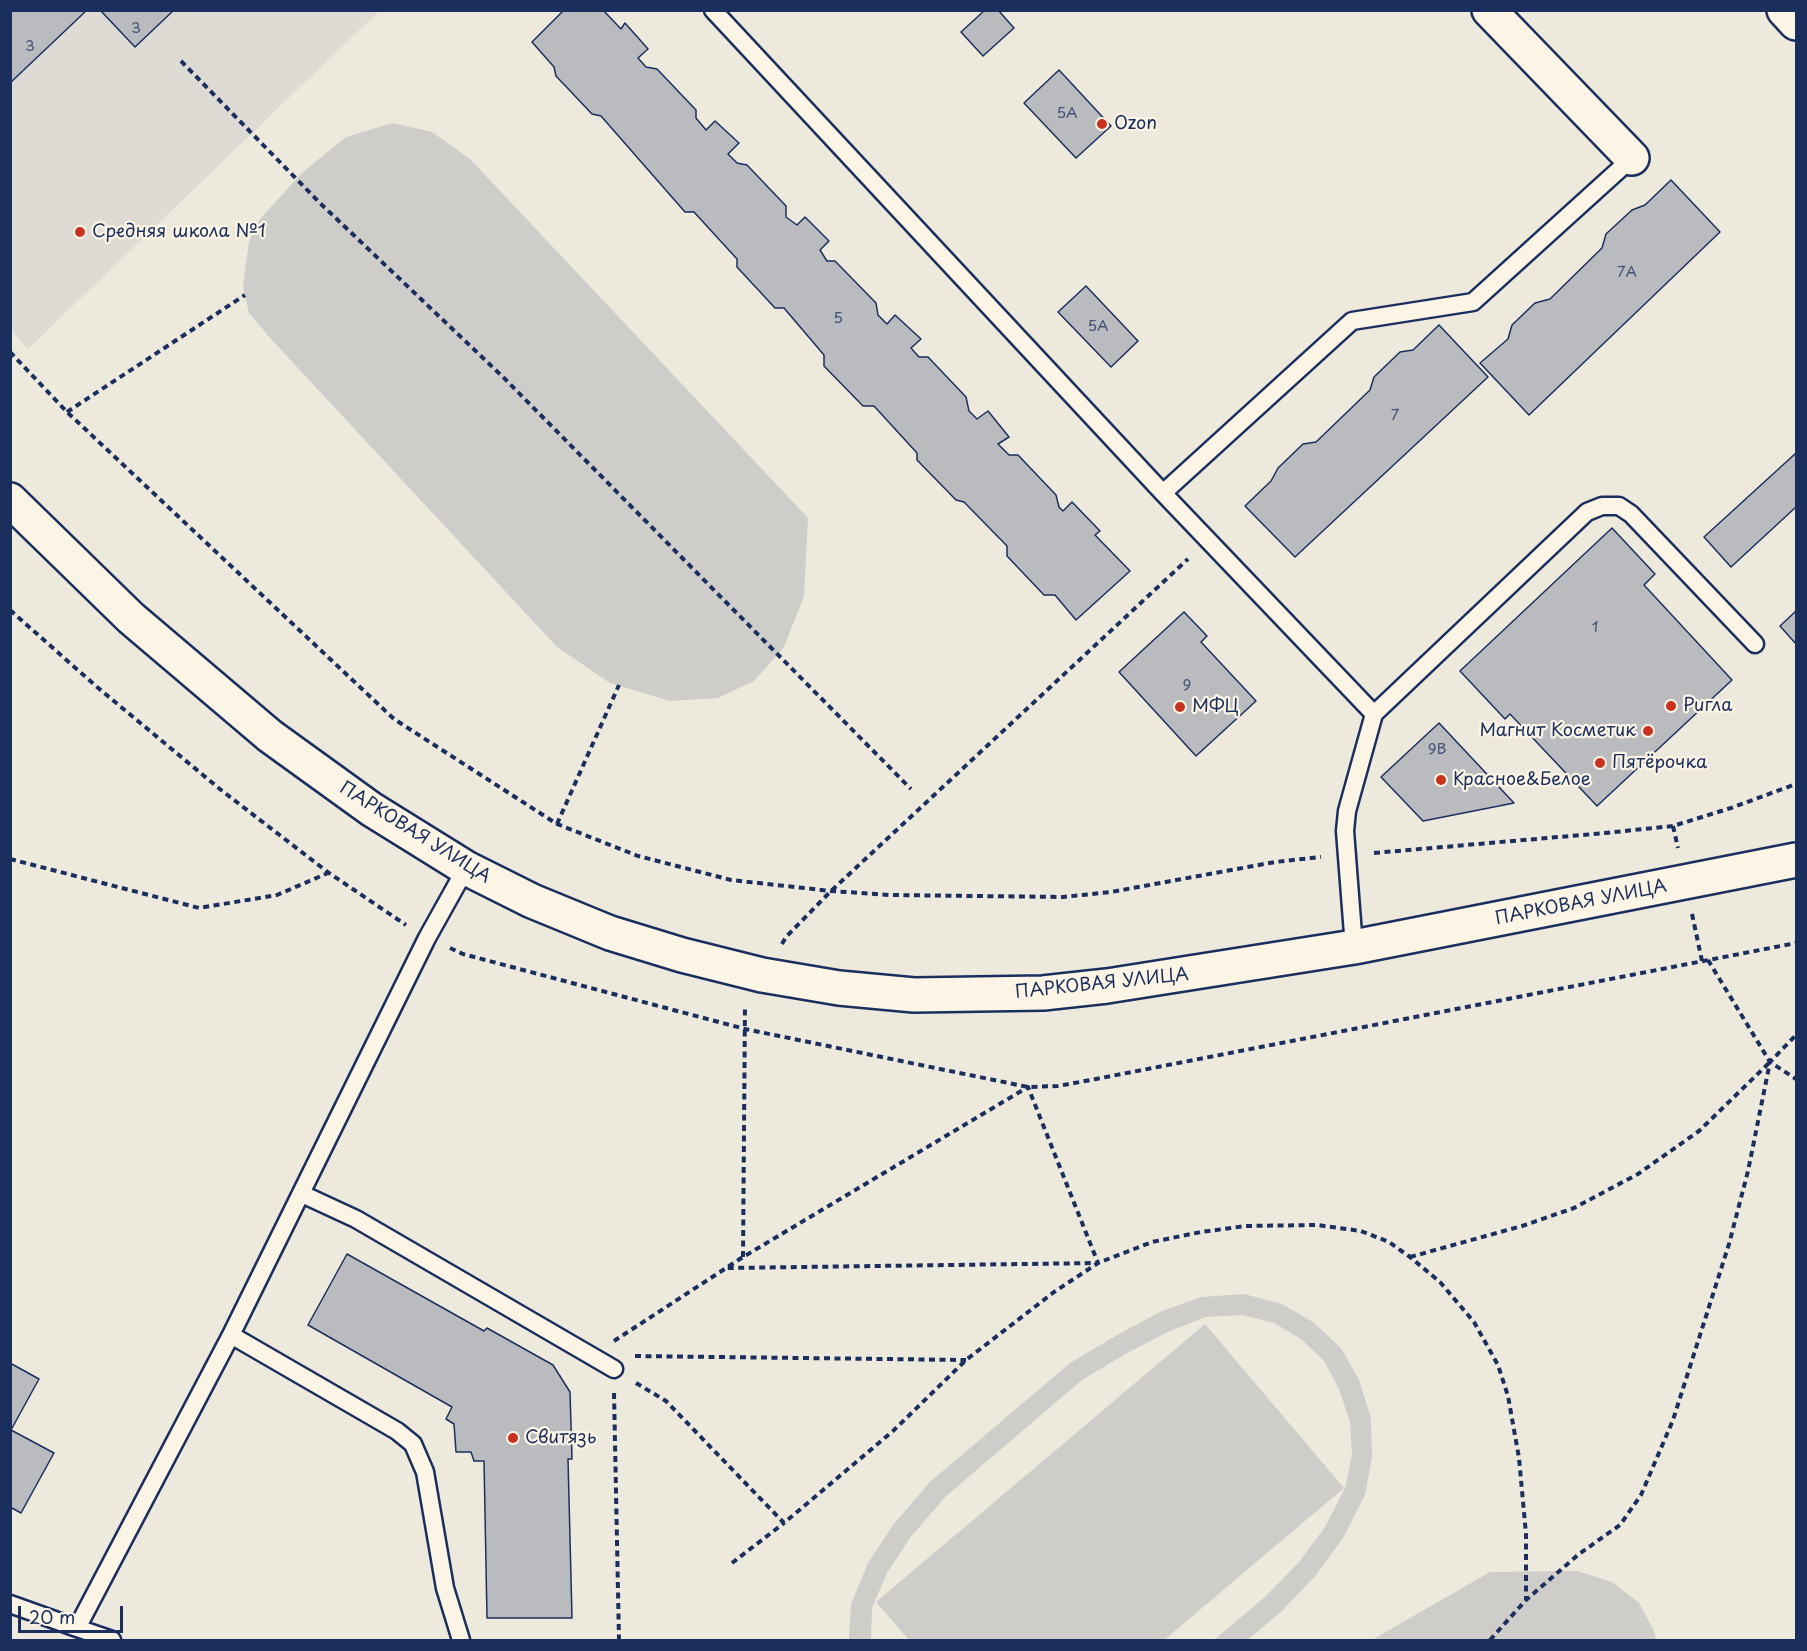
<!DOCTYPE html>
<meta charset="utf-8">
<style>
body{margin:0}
#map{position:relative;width:1807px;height:1651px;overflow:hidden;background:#eee9dd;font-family:"Playpen Sans",sans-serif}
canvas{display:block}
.frame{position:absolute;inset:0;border:12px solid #1b2f5e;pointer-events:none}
.scale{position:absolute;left:18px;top:1606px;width:105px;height:27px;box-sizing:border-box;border:3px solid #1b2f5e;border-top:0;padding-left:8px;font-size:18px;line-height:21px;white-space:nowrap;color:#1b2f5e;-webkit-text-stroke:4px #fcf5e5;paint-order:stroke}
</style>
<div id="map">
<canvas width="1807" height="1651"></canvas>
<div class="frame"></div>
<div class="scale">20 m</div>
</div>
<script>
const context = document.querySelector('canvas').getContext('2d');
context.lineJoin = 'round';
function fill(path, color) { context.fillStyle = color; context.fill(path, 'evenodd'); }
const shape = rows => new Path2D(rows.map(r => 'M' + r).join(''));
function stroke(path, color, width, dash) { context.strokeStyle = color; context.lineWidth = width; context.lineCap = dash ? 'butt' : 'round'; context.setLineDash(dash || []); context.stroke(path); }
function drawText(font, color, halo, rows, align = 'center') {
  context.font = font + ' "Playpen Sans",sans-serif'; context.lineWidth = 4.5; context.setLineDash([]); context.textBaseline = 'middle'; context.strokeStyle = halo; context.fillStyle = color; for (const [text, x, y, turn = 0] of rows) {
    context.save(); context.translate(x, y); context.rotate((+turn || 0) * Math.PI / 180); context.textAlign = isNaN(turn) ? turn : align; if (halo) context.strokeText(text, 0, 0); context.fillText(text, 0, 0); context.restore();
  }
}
fill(shape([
 [11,11,379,11,28,349,11,330]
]), '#dedbd4');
fill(shape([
 [393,123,432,132,470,159,808,518,804,596,784,647,754,681,718,698,670,701,610,683,557,647,271,339,249,313,243,286,249,241,260,219,303,172,346,137],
 [1244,1294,1282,1304,1313,1322,1341,1348,1359,1380,1371,1418,1372,1457,1365,1495,1343,1538,1316,1575,1281,1612,1247,1640,1214,1640,1266,1596,1299,1562,1325,1527,1345,1488,1352,1455,1350,1422,1339,1389,1324,1361,1301,1339,1274,1323,1242,1315,1206,1317,1170,1331,1129,1352,1082,1380,945,1497,910,1538,887,1573,872,1608,871,1640,849,1640,851,1604,868,1563,893,1525,930,1482,1070,1363,1119,1334,1162,1311,1201,1297],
 [1205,1324,1344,1488,1164,1640,909,1640,876,1602],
 [1578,1571,1612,1582,1639,1603,1654,1631,1656,1640,1372,1640,1490,1572]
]), '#cfcdca');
const building = shape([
 [10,10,87,10,10,83,10,10],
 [100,10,174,10,135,47,100,10],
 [564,10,603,10,621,29,625,23,648,49,638,58,646,67,657,69,696,110,696,118,706,130,715,121,739,143,728,154,737,163,747,165,786,206,786,217,797,225,805,217,829,241,820,250,827,261,835,261,876,303,878,315,887,324,895,315,921,339,911,348,919,357,928,357,966,397,969,411,977,419,988,411,1009,437,998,444,1009,455,1018,455,1056,495,1059,507,1063,511,1072,502,1100,531,1095,535,1130,571,1076,620,1055,595,1044,595,1007,556,1007,546,964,502,956,500,917,460,917,453,874,406,863,406,824,366,824,355,784,308,775,308,737,267,737,259,694,212,685,212,601,116,592,114,556,76,554,67,532,42,564,10],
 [985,10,998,10,1014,28,983,56,961,32,985,10],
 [1059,70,1111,126,1076,158,1024,103,1059,70],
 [1671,180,1720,232,1529,415,1480,363,1508,339,1512,325,1535,303,1550,299,1602,248,1606,234,1632,210,1645,205,1671,180],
 [1086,286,1138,341,1111,367,1058,312,1086,286],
 [1439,325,1488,377,1295,557,1245,506,1271,481,1278,468,1303,444,1316,442,1370,390,1374,377,1400,352,1413,350,1439,325],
 [1796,453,1796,507,1731,567,1704,537,1796,453],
 [1612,528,1655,574,1644,585,1732,680,1597,806,1510,714,1505,719,1460,671,1612,528],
 [1796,611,1796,644,1780,626,1796,611],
 [1184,612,1207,636,1201,642,1256,701,1196,756,1119,672,1184,612],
 [1439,723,1514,803,1423,821,1381,777,1439,723],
 [347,1254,484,1331,487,1328,553,1365,570,1392,572,1459,568,1459,572,1618,487,1618,484,1461,474,1461,471,1452,456,1452,454,1424,446,1419,452,1407,308,1325,347,1254],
 [10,1363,39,1379,11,1430,54,1453,21,1513,10,1507,10,1363]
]);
fill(building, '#babbbe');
stroke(building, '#1b2f5e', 1.5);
const service = shape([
 [713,10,1163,493,1374,714,1347,811,1345,831,1354,947],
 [1163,493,1352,321,1473,302,1632,158],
 [1374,714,1587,512,1602,506,1619,506,1631,514,1755,644],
 [302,1194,356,1219,614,1369],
 [10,1604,77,1628],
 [112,1640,77,1628,231,1335],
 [461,1640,445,1588,425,1472,413,1444,397,1431,231,1335,427,938,466,868]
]);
const minor = shape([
 [1489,10,1632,158],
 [1784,10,1796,23]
]);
const tertiary = shape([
 [10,500,131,618,270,736,371,809,466,868,532,901,610,933,682,955,762,975,839,988,914,995,1043,993,1107,986,1354,947,1796,860]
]);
stroke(service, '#1b2f5e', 21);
stroke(minor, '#1b2f5e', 38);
stroke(tertiary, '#1b2f5e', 38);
stroke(shape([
 [181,61,322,205,503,377,911,789],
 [10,352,67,412,394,719,557,824,638,856,731,880,831,891,890,895,1063,897,1111,892,1275,862,1321,857],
 [67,412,245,295],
 [10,610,97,687,221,790,329,873,406,925],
 [557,824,619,685],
 [1673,826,1678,848],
 [1374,853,1605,833,1673,826,1731,808,1796,784],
 [10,859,199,908,277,895,328,873],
 [1692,914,1702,961],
 [782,944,786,937,831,891,1188,559],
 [450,948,463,954,745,1029,1028,1087,1058,1086,1096,1079,1796,943],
 [1708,960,1770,1062,1796,1079],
 [743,1257,745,1005],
 [1410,1257,1522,1226,1574,1208,1638,1174,1699,1131,1770,1062],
 [614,1341,743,1257,1028,1087,1098,1263,727,1268],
 [635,1356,966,1360],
 [636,1383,666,1401,784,1523,893,1431,966,1360,1054,1292,1098,1263,1152,1242,1201,1232,1246,1226,1317,1225,1361,1231,1389,1242,1410,1257,1440,1282,1474,1322,1498,1365,1508,1396,1519,1458,1526,1534,1526,1600],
 [614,1393,619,1640],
 [732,1563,784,1523],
 [1490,1640,1526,1600,1579,1554,1620,1525,1641,1495,1673,1420,1729,1244,1748,1171,1770,1062,1796,1035]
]), '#1b2f5e', 4, [6, 4.5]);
stroke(service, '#fcf5e5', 16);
stroke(minor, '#fcf5e5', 33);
stroke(tertiary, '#fcf5e5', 33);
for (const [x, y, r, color] of [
 [1102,124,6,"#c8321e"],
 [80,232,6,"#c8321e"],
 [1671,706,6,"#c8321e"],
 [1180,707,6,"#c8321e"],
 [1648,731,6,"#c8321e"],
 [1600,763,6,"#c8321e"],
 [1441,780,6,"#c8321e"],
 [513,1438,6,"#c8321e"]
]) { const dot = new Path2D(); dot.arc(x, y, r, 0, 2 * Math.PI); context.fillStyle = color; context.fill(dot); stroke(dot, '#fcf5e5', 2); }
drawText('15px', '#435276', null, [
 ["3",136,29],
 ["3",30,47],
 ["5А",1067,114],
 ["7А",1627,273],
 ["5",838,319],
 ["5А",1098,327],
 ["7",1395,416],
 ["1",1595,628],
 ["9",1187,686],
 ["9В",1437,750]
]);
drawText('18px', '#1b2f5e', '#fcf5e5', [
 ["Ozon",1114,124],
 ["Средняя школа №1",92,232],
 ["Ригла",1683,706],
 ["МФЦ",1192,707],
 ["Магнит Косметик",1636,731,"right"],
 ["Пятёрочка",1612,763],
 ["Красное&Белое",1453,780],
 ["Свитязь",525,1438]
], 'left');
drawText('18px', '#1b2f5e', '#fcf5e5', [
 ["ПАРКОВАЯ УЛИЦА",415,833,32],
 ["ПАРКОВАЯ УЛИЦА",1581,903,-11],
 ["ПАРКОВАЯ УЛИЦА",1102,984,-6]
]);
</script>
